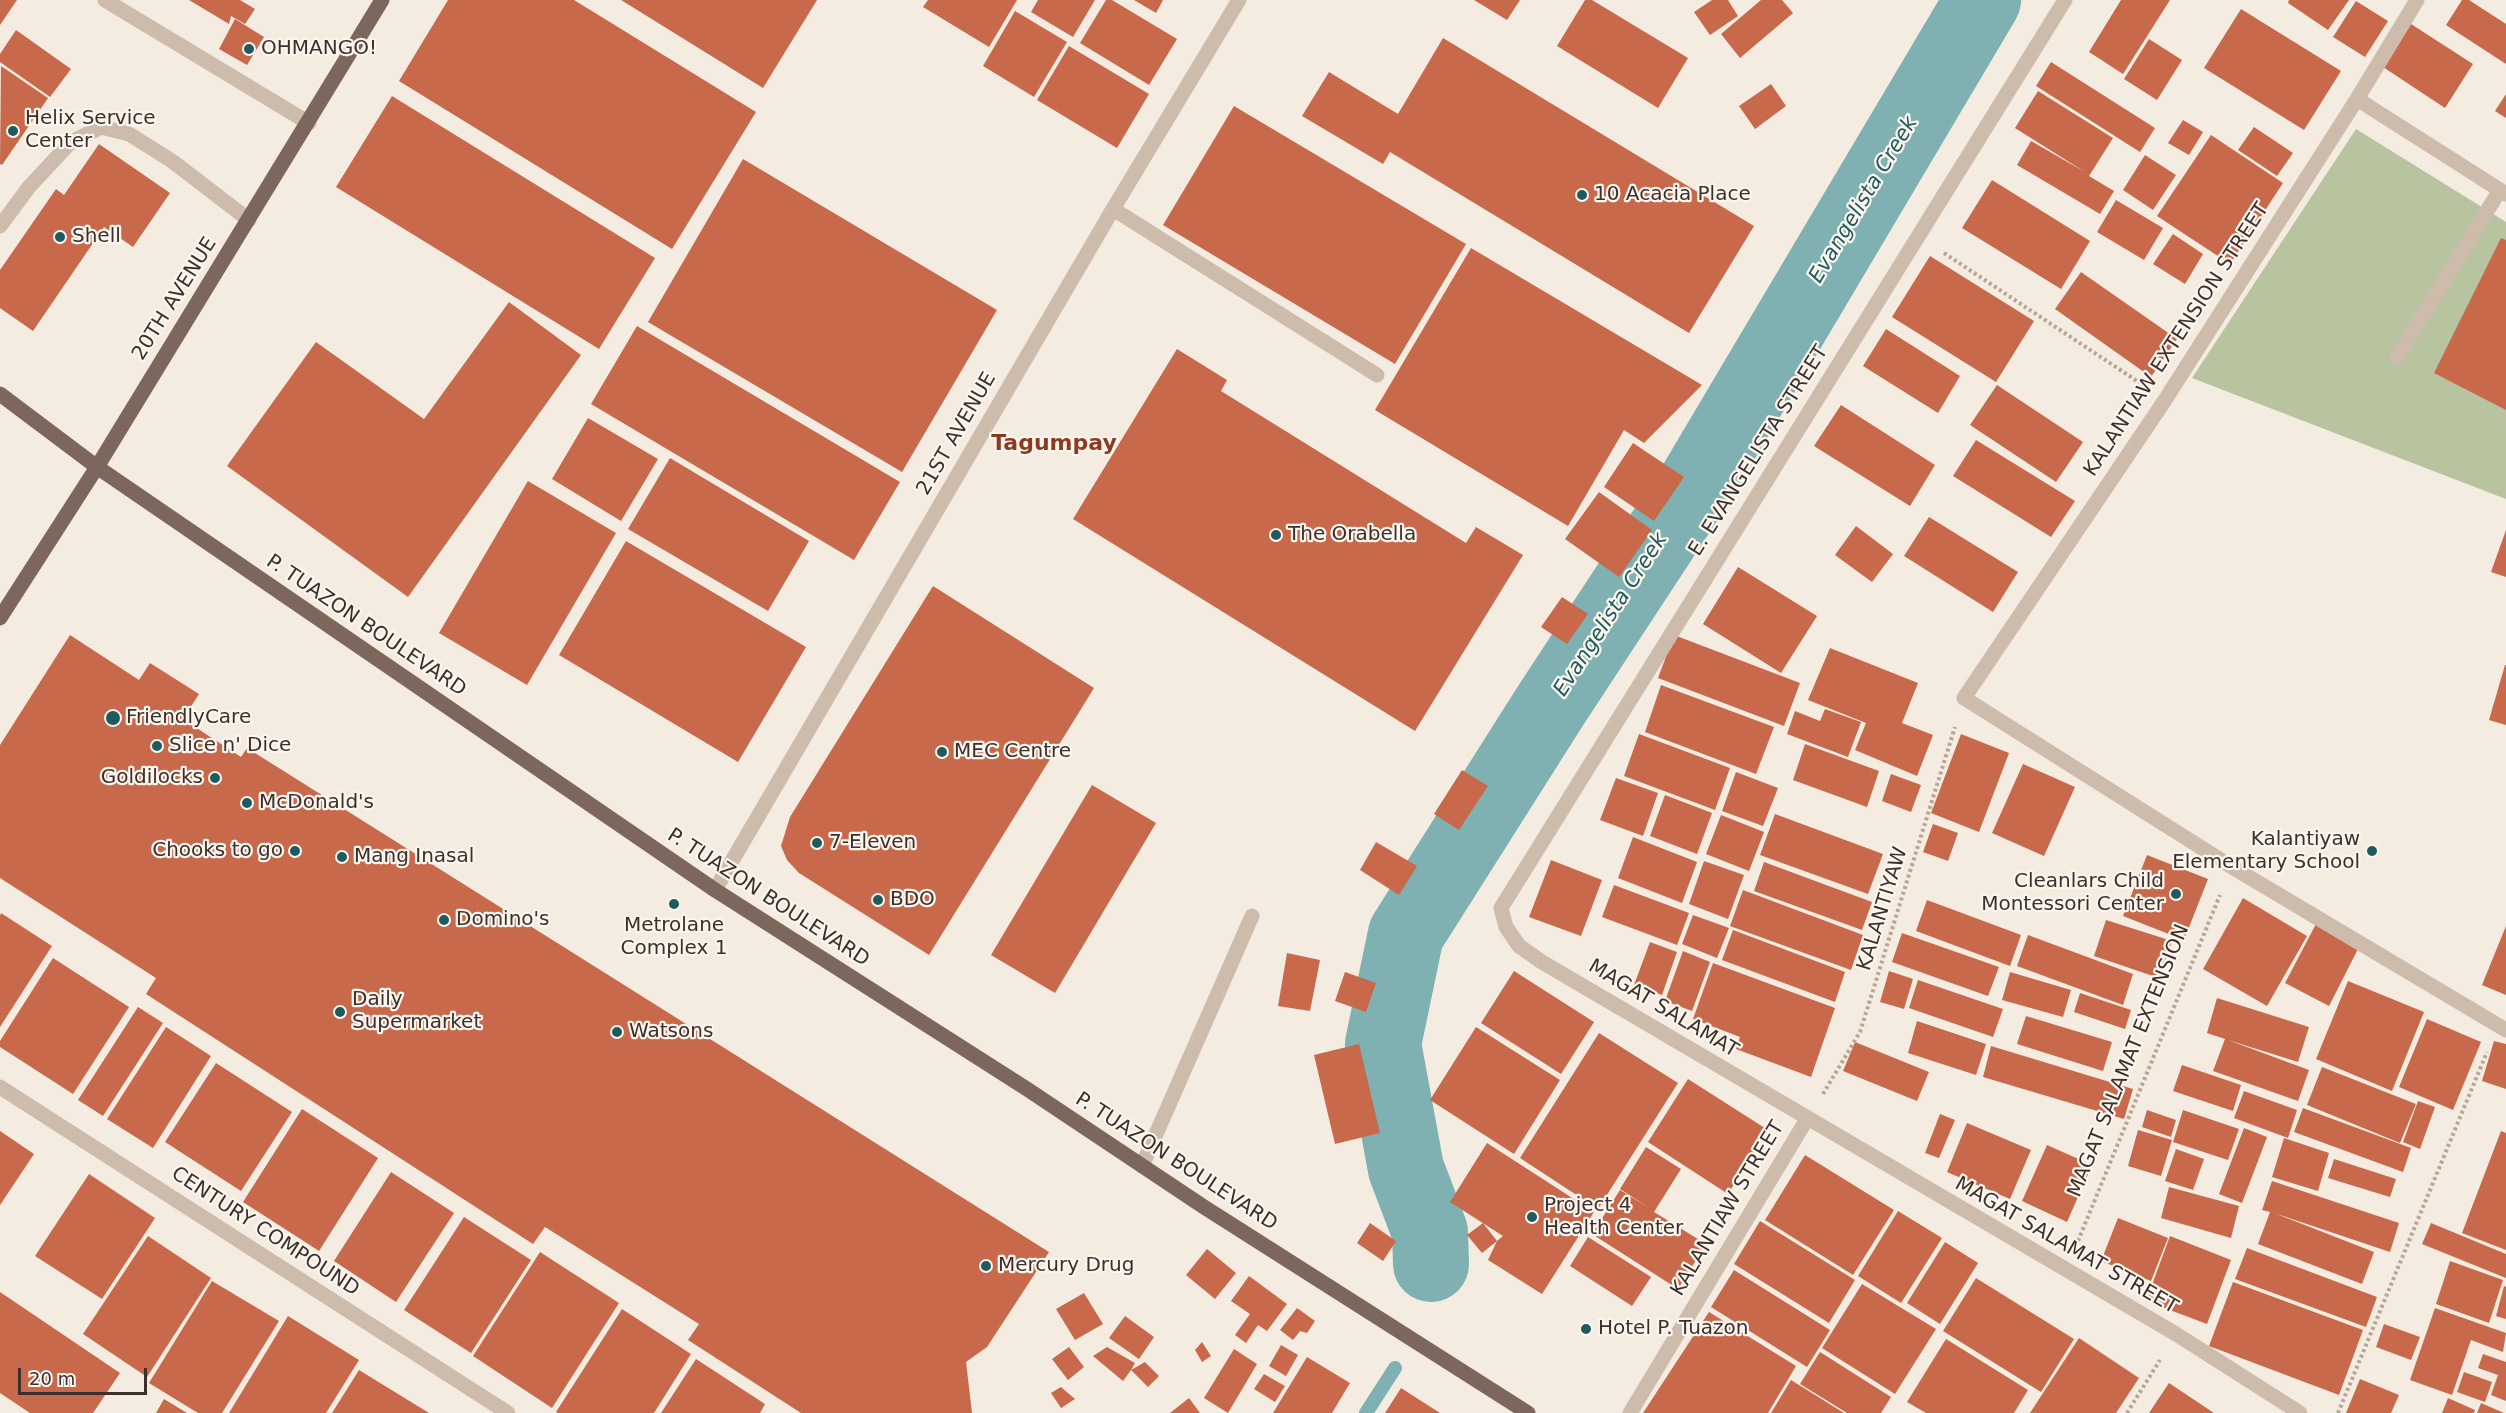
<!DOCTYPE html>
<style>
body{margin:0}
#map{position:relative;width:2506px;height:1413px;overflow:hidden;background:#f4ebe1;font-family:"DejaVu Sans",sans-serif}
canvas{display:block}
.scale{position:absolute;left:18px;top:1368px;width:129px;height:27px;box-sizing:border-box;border:3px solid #3b302b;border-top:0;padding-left:8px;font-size:18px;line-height:21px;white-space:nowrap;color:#3b302b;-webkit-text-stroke:4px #fbf5ee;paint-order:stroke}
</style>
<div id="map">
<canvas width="2506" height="1413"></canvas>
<div class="scale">20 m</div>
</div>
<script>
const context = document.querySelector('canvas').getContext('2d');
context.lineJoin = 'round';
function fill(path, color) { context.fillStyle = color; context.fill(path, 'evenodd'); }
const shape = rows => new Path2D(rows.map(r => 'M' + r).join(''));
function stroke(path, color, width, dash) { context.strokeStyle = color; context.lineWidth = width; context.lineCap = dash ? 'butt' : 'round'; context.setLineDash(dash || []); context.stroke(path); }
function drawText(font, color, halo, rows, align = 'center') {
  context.font = font + ' "DejaVu Sans",sans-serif'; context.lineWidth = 4.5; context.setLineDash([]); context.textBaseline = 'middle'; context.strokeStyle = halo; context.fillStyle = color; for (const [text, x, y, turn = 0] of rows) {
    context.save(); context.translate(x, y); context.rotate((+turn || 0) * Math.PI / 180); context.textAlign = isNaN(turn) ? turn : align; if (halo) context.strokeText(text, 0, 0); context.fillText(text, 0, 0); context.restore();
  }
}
fill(shape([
 [2356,129,2506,222,2506,499,2192,378]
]), '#b8c4a0');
stroke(shape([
 [1366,1413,1395,1368]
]), '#7fb0b2', 14);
stroke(shape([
 [1431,1264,1430,1232,1406,1169,1383,1044,1406,934,1551,705,1694,487,1983,0]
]), '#7fb0b2', 76);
fill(shape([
 [0,0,17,0,0,25],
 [189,0,240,0,255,9,245,24,231,16,229,24],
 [448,0,574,0,756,112,672,249,399,81],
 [621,0,817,0,763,88],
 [928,0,1017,0,989,47,923,7],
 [1038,0,1095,0,1073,37,1031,12],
 [1106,0,1112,0,1177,39,1149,85,1080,43],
 [1134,0,1163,0,1156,13],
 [1474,0,1520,0,1507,20],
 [1585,0,1592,0,1688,58,1658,108,1557,46],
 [1712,0,1728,0,1738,16,1710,35,1694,12],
 [1761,0,1782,0,1793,13,1740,58,1721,34],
 [2121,0,2170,0,2123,74,2089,52],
 [2289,0,2349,0,2328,30,2288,3],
 [2462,0,2469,0,2506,24,2506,64,2446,25],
 [2356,1,2388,21,2365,57,2333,37],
 [2241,9,2341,71,2304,130,2204,68],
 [1015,11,1067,42,1034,97,983,66],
 [235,19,264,37,247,65,219,49],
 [2411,24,2473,64,2445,108,2383,67],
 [16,30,71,69,50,97,0,62,0,54],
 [1443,38,1754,226,1689,333,1390,152,1383,164,1302,116,1329,72,1398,114],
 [2149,39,2182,60,2157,100,2124,79],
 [1069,46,1149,94,1117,148,1037,100],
 [2051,62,2155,128,2140,152,2036,86],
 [1,66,48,98,2,165,0,164],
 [1771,84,1786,106,1755,129,1739,106],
 [2038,91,2113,138,2089,176,2114,191,2100,214,2017,165,2031,141,2085,172,2015,128],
 [2506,94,2506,118,2495,111],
 [392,96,655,258,599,349,336,187],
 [1234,106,1466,244,1395,364,1163,225],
 [2183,120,2203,132,2189,155,2168,143],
 [2254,127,2293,153,2277,176,2238,150],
 [2211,135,2283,183,2230,264,2157,216],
 [99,144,170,193,133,247,104,227,33,331,0,308,0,270,56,189,64,195],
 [2145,155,2176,175,2153,210,2123,190],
 [743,159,997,310,902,472,648,322],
 [1992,180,2090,241,2061,289,1962,228],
 [2116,200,2163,228,2144,260,2097,232],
 [2173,234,2203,254,2185,284,2153,264],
 [2501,238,2506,240,2506,410,2434,373],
 [1471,248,1702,385,1644,443,1624,430,1568,526,1375,410],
 [1930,256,2034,321,1996,382,1892,317],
 [2081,272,2177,339,2151,377,2055,309],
 [509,302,581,355,408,597,227,466,316,342,424,419],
 [637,326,900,482,854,560,591,404],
 [1886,329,1960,376,1938,413,1863,366],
 [1177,349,1227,380,1221,391,1466,543,1476,527,1523,555,1415,731,1073,519],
 [1997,385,2083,442,2056,482,1970,425],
 [1841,405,1935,465,1910,506,1814,446],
 [588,418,658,459,621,521,552,479],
 [1976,440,2075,501,2051,537,1953,476],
 [1633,443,1684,477,1654,521,1604,487],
 [670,458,809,541,768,611,628,529],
 [528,481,616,533,527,685,439,633],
 [1599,492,1652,530,1619,577,1565,539],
 [1929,517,2018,572,1993,612,1904,556],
 [1856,526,1893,554,1872,582,1835,555],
 [2506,530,2506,577,2491,572],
 [626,541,806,647,738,762,559,655],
 [1738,567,1817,616,1781,673,1703,624],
 [933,586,1094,688,929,955,799,873,787,860,781,846,790,817],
 [1562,597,1588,614,1567,644,1541,627],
 [70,635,139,680,150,663,199,694,183,719,241,757,247,748,1049,1252,987,1347,966,1362,972,1413,801,1413,688,1340,699,1324,545,1227,533,1244,146,994,156,978,0,878,0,745],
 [1674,635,1800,683,1784,726,1658,678],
 [1830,648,1918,683,1902,723,1933,735,1917,776,1855,750,1866,723,1808,700],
 [2505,665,2506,665,2506,725,2489,720],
 [1661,685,1774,727,1756,774,1645,732],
 [1825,709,1861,722,1848,757,1787,734,1795,711,1820,721],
 [1639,734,1730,768,1715,810,1624,776],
 [1961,734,2009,753,1979,832,1931,813],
 [1805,744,1879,771,1867,807,1793,780],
 [2023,764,2075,787,2044,856,1992,833],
 [1462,770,1488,786,1459,830,1434,814],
 [1736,772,1778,788,1763,826,1722,811],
 [1891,774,1921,785,1911,812,1882,801],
 [1616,778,1658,793,1643,836,1600,820],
 [1092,785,1156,823,1055,993,991,955],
 [1665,795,1712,813,1697,854,1650,836],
 [1775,814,1883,854,1868,894,1760,855],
 [1721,815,1764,832,1749,871,1706,854],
 [1933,824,1958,833,1948,861,1923,852],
 [1633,837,1697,862,1682,903,1618,878],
 [1376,842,1417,866,1399,895,1360,870],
 [2147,855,2208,879,2184,940,2123,916],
 [1551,860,1602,880,1581,936,1529,917],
 [1704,861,1744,875,1728,919,1689,904],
 [1764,862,1872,902,1862,930,1754,891],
 [1614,885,1689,913,1677,945,1602,917],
 [1743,890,1863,935,1851,970,1730,926],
 [2243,898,2307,936,2267,1006,2203,969],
 [1927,900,2021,935,2010,966,1916,931],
 [1,913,52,946,0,1027,0,916],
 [1693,915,1729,928,1717,958,1682,944],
 [2106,920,2172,941,2159,978,2094,956],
 [2316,924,2359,947,2329,1006,2285,983],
 [2506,926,2506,995,2482,985],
 [1733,930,1845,972,1835,1002,1722,960],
 [1902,933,1999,967,1988,996,1892,962],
 [2028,935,2133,974,2123,1005,2017,966],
 [1650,942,1677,952,1662,995,1634,985],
 [1683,951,1710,962,1692,1011,1665,1001],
 [1287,953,1320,960,1310,1011,1278,1006],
 [53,958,129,1007,73,1094,0,1047,0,1041],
 [1713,963,1835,1008,1811,1077,1736,1049,1740,1037,1693,1019],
 [1514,971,1594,1022,1561,1074,1481,1023],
 [1889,971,1913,979,1904,1009,1880,1002],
 [1345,972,1376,983,1366,1012,1335,1001],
 [2010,972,2071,990,2063,1017,2002,1000],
 [1918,980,2003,1009,1993,1037,1909,1008],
 [2348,981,2424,1012,2392,1091,2316,1059],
 [2080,993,2131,1010,2125,1029,2074,1012],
 [2217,998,2309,1027,2298,1062,2228,1040,2309,1070,2298,1101,2213,1071,2225,1039,2207,1033],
 [138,1007,163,1023,103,1116,78,1100],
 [2026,1016,2112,1042,2103,1071,2017,1044],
 [2427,1019,2481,1042,2453,1110,2399,1087],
 [1917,1021,1986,1044,1976,1075,1908,1053],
 [166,1027,211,1056,153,1148,107,1119],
 [1476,1027,1560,1080,1514,1154,1430,1100],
 [1599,1033,1678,1083,1598,1209,1520,1158],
 [2494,1041,2506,1044,2506,1089,2482,1081],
 [1855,1042,1929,1072,1917,1101,1843,1071],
 [1359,1044,1380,1133,1335,1144,1314,1055],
 [1991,1046,2133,1089,2124,1119,1983,1077],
 [216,1063,292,1112,241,1191,165,1142],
 [2182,1065,2241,1085,2233,1111,2173,1091],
 [2322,1067,2416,1104,2400,1143,2307,1105],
 [1688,1079,1768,1130,1728,1194,1648,1142],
 [2244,1091,2297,1110,2288,1138,2234,1118],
 [2418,1101,2435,1107,2420,1149,2403,1142],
 [2303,1108,2411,1148,2403,1172,2294,1132],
 [302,1109,378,1158,319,1251,243,1202],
 [2147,1110,2176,1120,2171,1137,2142,1127],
 [2183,1110,2239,1129,2228,1160,2173,1142],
 [1940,1114,1955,1120,1939,1158,1925,1153],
 [1967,1123,2031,1150,2010,1199,1947,1172],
 [2244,1128,2267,1137,2242,1203,2219,1194],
 [2138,1130,2172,1140,2161,1176,2128,1166],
 [0,1131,34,1154,0,1205],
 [2501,1131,2506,1133,2506,1250,2462,1233],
 [2284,1138,2329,1153,2318,1191,2272,1177],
 [1487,1143,1594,1212,1542,1294,1488,1260,1497,1241,1503,1236,1450,1202],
 [2047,1145,2092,1165,2067,1222,2022,1201],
 [1646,1147,1681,1169,1654,1212,1706,1244,1678,1289,1592,1234,1620,1190,1651,1209,1620,1189],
 [2176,1149,2204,1159,2193,1190,2165,1181],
 [1805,1155,1894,1210,1853,1275,1765,1220],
 [2334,1159,2396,1179,2390,1197,2328,1178],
 [391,1172,454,1213,396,1302,334,1261],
 [89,1174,155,1218,102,1299,35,1256],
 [2272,1181,2399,1223,2390,1252,2274,1213,2374,1252,2362,1284,2258,1244,2270,1212,2262,1210],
 [2169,1187,2239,1206,2231,1238,2161,1218],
 [1898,1211,1942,1238,1901,1303,1858,1276],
 [464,1217,531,1260,471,1353,404,1310],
 [2118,1218,2168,1238,2151,1281,2101,1261],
 [1760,1221,1855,1280,1829,1323,1734,1264],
 [1370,1223,1396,1241,1383,1261,1357,1243],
 [1483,1223,1497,1241,1482,1253,1467,1235],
 [2431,1223,2506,1254,2506,1278,2422,1244],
 [148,1236,211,1278,147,1377,83,1334],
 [2170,1236,2231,1260,2207,1324,2146,1301],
 [1588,1237,1651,1277,1632,1306,1570,1266],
 [1945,1242,1978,1263,1940,1324,1907,1303],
 [2247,1248,2377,1297,2366,1327,2235,1279],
 [1207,1249,1236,1273,1215,1299,1186,1275],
 [540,1252,619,1303,552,1408,473,1356],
 [2450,1261,2503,1280,2489,1323,2436,1304],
 [1734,1270,1830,1330,1807,1367,1711,1307],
 [1249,1276,1287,1304,1267,1331,1258,1325,1246,1343,1235,1335,1250,1314,1231,1301],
 [1976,1278,2074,1339,2041,1392,1943,1331],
 [212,1281,279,1321,222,1413,198,1413,149,1383],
 [2233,1282,2363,1330,2339,1395,2209,1346],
 [1862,1284,1936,1329,1895,1394,1822,1348],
 [2504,1286,2506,1287,2506,1319,2496,1316],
 [0,1292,120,1373,93,1413,30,1413,0,1393],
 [1084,1293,1103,1324,1075,1340,1056,1309],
 [1297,1308,1315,1321,1307,1333,1300,1331,1293,1340,1280,1330],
 [2435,1308,2506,1333,2503,1352,2471,1340,2452,1395,2410,1380],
 [622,1309,691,1354,654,1413,558,1413,556,1412],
 [1709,1312,1796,1366,1768,1413,1643,1413],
 [288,1316,359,1360,326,1413,229,1413],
 [1125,1316,1154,1337,1139,1359,1109,1338],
 [2384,1324,2420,1337,2411,1360,2376,1347],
 [2079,1338,2139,1378,2116,1413,2030,1413],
 [1946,1339,2028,1390,2014,1413,1926,1413,1907,1402],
 [1202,1342,1211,1356,1202,1362,1195,1350],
 [1281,1345,1298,1355,1286,1376,1269,1366],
 [1069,1347,1084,1367,1068,1380,1052,1359],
 [1107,1347,1135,1363,1131,1370,1145,1362,1159,1376,1148,1387,1131,1370,1123,1381,1093,1356],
 [1234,1349,1257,1364,1228,1413,1204,1398],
 [1820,1352,1891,1397,1881,1413,1847,1413,1800,1384],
 [2483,1354,2506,1362,2506,1401,2491,1395,2498,1375,2478,1368],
 [1307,1357,1350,1383,1332,1413,1273,1413],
 [696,1359,765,1404,760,1413,661,1413],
 [359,1370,429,1413,332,1413],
 [2464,1372,2492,1382,2485,1402,2457,1392],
 [1264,1374,1285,1386,1275,1402,1254,1389],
 [2360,1379,2399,1395,2391,1413,2346,1413],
 [1791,1380,1844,1413,1771,1413],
 [2169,1383,2214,1413,2149,1413],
 [1061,1387,1075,1399,1061,1408,1051,1393],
 [1401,1388,1440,1413,1385,1413],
 [1189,1398,1200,1413,1170,1413],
 [2448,1398,2475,1410,2474,1413,2442,1413],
 [164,1399,187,1413,156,1413],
 [2481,1403,2504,1413,2477,1413]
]), '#c8694b');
stroke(shape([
 [1944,253,2140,383],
 [1823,1094,1860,1032,1955,727],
 [2078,1241,2220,895],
 [2127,1413,2160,1360],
 [2338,1413,2487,1052]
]), '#b9a596', 4, [3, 3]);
stroke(shape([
 [105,0,309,123],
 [2065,0,1501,908,1506,927,1519,946,1542,962,2176,1334,2300,1413],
 [2417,0,2357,99,2165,400,1964,698,2232,867,2506,1030],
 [2357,99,2506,194],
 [1113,209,1377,375],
 [0,226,29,187,70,143,101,127,129,134,172,161,249,220],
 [2397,357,2500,190],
 [715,890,1113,209,1239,0],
 [0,1087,508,1413],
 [1142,1166,1252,916],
 [1630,1413,1807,1119]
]), '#cdbbac', 15);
stroke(shape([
 [0,394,97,467,715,890,1027,1089,1204,1207,1528,1413],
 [0,618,97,467,382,0]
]), '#7d675c', 15);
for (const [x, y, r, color] of [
 [249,49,6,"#1f5a5e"],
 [13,131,6,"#1f5a5e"],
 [1582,195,6,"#1f5a5e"],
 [60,237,6,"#1f5a5e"],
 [1276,535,6,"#1f5a5e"],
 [113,718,8,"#1f5a5e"],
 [157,746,6,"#1f5a5e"],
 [942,752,6,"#1f5a5e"],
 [215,778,6,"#1f5a5e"],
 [247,803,6,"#1f5a5e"],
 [817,843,6,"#1f5a5e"],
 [295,851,6,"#1f5a5e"],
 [2372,851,6,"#1f5a5e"],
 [342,857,6,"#1f5a5e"],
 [2176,894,6,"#1f5a5e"],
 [878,900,6,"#1f5a5e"],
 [674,904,6,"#1f5a5e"],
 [444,920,6,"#1f5a5e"],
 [340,1012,6,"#1f5a5e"],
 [617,1032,6,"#1f5a5e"],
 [1532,1217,6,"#1f5a5e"],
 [986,1266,6,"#1f5a5e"],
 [1586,1329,6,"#1f5a5e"]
]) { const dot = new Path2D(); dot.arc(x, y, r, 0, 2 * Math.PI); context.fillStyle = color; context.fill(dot); stroke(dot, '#fbf5ee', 2); }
drawText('20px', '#3b302b', '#fbf5ee', [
 ["OHMANGO!",261,49],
 ["Helix Service",25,119],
 ["Center",25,142],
 ["10 Acacia Place",1594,195],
 ["Shell",72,237],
 ["The Orabella",1288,535],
 ["FriendlyCare",126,718],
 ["Slice n' Dice",169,746],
 ["MEC Centre",954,752],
 ["Goldilocks",203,778,"right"],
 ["McDonald's",259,803],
 ["Kalantiyaw",2360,840,"right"],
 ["Elementary School",2360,863,"right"],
 ["7-Eleven",829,843],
 ["Chooks to go",283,851,"right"],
 ["Mang Inasal",354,857],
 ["Cleanlars Child",2164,882,"right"],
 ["Montessori Center",2164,905,"right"],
 ["BDO",890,900],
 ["Domino's",456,920],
 ["Metrolane",674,926,"center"],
 ["Complex 1",674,949,"center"],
 ["Daily",352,1000],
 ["Supermarket",352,1023],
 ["Watsons",629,1032],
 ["Project 4",1544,1206],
 ["Health Center",1544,1229],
 ["Mercury Drug",998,1266],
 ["Hotel P. Tuazon",1598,1329]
], 'left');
drawText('20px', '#3b302b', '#fbf5ee', [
 ["20TH AVENUE",175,299,-58],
 ["KALANTIAW EXTENSION STREET",2177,340,-57],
 ["21ST AVENUE",957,434,-60],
 ["E. EVANGELISTA STREET",1759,451,-58],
 ["P. TUAZON BOULEVARD",366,626,34],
 ["P. TUAZON BOULEVARD",768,898,33],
 ["KALANTIYAW",1883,909,-73],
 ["MAGAT SALAMAT",1663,1009,31],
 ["MAGAT SALAMAT EXTENSION",2129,1061,-68],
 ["P. TUAZON BOULEVARD",1176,1162,33],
 ["KALANTIAW STREET",1728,1209,-59],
 ["CENTURY COMPOUND",265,1232,33],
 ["MAGAT SALAMAT STREET",2066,1246,30]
]);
drawText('italic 21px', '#1f5a5e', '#fbf5ee', [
 ["Evangelista Creek",1864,200,-59],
 ["Evangelista Creek",1611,615,-57]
]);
drawText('bold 22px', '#8c3b22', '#fbf5ee', [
 ["Tagumpay",1054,444]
]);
</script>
